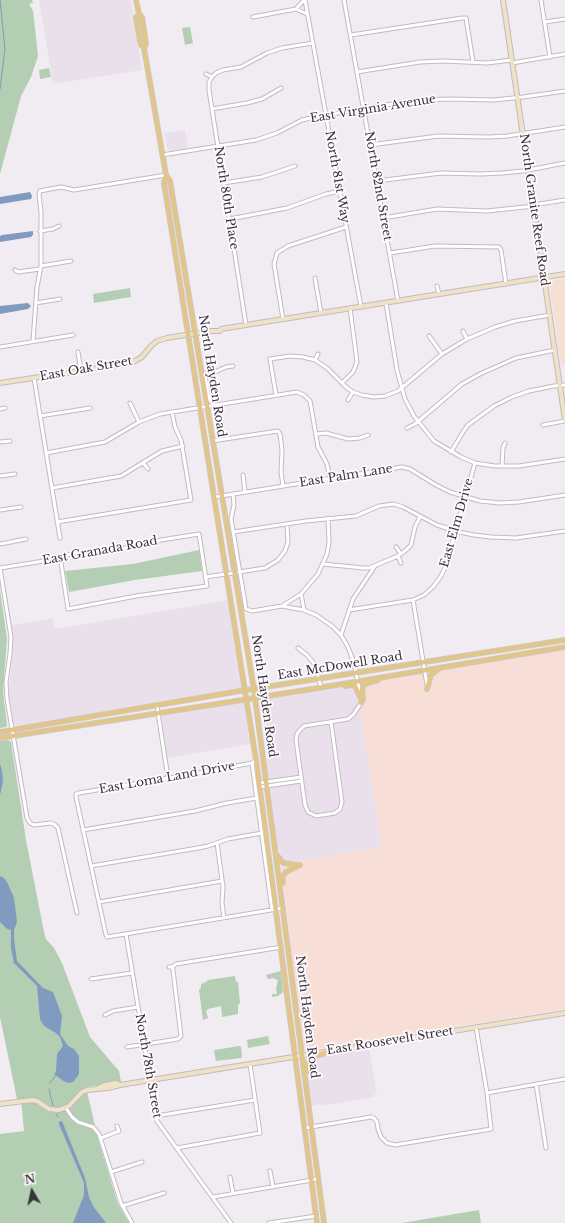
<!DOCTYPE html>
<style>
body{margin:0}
#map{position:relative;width:565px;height:1223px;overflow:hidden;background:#f1ecf2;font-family:"Libre Baskerville",serif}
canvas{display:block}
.north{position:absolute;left:12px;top:1171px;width:40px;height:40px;-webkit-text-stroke:3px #fefaff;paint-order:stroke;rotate:351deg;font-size:11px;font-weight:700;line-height:16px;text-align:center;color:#373538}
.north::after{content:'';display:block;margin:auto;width:14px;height:18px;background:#373538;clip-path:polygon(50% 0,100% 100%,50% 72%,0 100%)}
</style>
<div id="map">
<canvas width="565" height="1223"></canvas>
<div class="north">N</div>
</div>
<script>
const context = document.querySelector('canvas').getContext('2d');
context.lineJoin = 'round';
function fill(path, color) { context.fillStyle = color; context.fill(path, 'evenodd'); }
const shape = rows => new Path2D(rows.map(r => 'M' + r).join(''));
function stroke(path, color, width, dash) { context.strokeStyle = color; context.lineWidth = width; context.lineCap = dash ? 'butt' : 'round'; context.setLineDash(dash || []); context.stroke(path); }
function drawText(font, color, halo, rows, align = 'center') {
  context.font = font + ' "Libre Baskerville",serif'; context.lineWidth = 3.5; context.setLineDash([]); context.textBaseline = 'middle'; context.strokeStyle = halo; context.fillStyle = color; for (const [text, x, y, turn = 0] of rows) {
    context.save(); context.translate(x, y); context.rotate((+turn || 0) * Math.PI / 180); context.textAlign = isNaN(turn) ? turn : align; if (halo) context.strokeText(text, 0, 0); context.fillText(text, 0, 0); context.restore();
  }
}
fill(shape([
 [39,0,131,0,142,70,53,84],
 [185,130,188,148,169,151,168,150,164,133],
 [229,600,242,685,241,688,20,726,13,724,9,691,13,646,12,625,53,618,55,629],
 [356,684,381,842,379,848,285,863,282,859,277,845,271,791,266,768,267,757,260,701,265,698,298,695,305,692,351,686],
 [241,702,245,704,246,707,248,734,251,744,167,758,162,718,163,715],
 [369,1047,377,1094,374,1094,375,1097,320,1106,320,1104,311,1106,308,1081,309,1066,312,1060,328,1054]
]), '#eae0ec');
fill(shape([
 [565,649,565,1009,333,1047,305,1049,303,1045,302,1025,300,1018,281,866,285,863,379,848,381,842,356,684,416,675,427,672]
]), '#f7ded7');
fill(shape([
 [565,279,565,364,561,365,549,284,551,281]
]), '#f6dfd4');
fill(shape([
 [0,0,32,0,33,3,29,4,33,11,38,56,31,77,21,96,0,174],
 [190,27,193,43,185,45,182,28],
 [49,68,51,77,40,79,39,70],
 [130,288,131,297,94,303,93,294],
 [199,550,202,571,135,580,69,592,65,571,133,564],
 [0,590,7,639,3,692,7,725,6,727,0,728],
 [8,740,11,742,26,840,44,932,46,939,54,948,62,963,90,1037,119,1071,121,1082,86,1087,98,1139,118,1204,129,1223,0,1223,0,1134,24,1131,21,1099,17,1099,0,1017,0,741],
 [281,971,283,992,278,996,272,997,272,994,277,994,276,989,278,980,273,978,268,979,266,975],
 [235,976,236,982,238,982,240,1003,238,1005,238,1014,222,1017,221,1006,208,1009,206,1011,208,1018,203,1020,199,990,201,988,201,984,206,982,208,980],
 [268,1036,270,1044,248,1048,247,1040],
 [239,1046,241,1047,242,1056,241,1058,216,1061,214,1051,215,1050],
 [479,1210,481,1223,402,1223]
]), '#b3ceb2');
fill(shape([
 [30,192,32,196,31,199,0,204,0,197],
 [33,231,33,235,31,237,0,242,0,236,2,235],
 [28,303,31,306,28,309,0,314,0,306],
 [0,764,2,771,3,782,0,795],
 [0,876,4,878,8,884,14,898,17,922,14,930,14,939,17,961,43,988,53,992,62,1016,60,1034,68,1046,74,1049,79,1056,79,1074,74,1081,70,1083,65,1082,54,1074,56,1072,57,1054,63,1046,60,1037,56,1033,44,1026,40,1019,37,986,14,963,11,948,11,930,7,929,0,922],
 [62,1121,85,1178,89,1197,93,1206,106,1223,73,1223,84,1195,84,1183,59,1124,59,1122]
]), '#819ac0');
stroke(shape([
 [0,89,5,49,0,0],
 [50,1083,56,1075],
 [49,1089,53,1106],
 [56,1114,58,1117]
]), '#819ac0', 1);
const street = shape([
 [305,0,361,307],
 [344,0,398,301],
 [541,0,550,57],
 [296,9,304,0],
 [253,17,296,9,307,14],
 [545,22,565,19],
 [351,35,462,18,466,18,473,62],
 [512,63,565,54],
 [357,72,420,62,443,61,487,63,512,60],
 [206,74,212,77],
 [212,109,247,103,262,99,281,88],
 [370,145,438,136,489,137,507,136,565,127],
 [162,155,256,140,277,133,302,120,311,118,360,109,418,100,450,99,494,100,523,97,565,91],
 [377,181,441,173,481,174,502,173,523,171,565,163],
 [224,183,262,177,295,166],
 [533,205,565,200],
 [383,218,437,209,487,211,534,206],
 [230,219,287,208,326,194,340,191],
 [40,231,53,229,59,226],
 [390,253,435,246,499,247,501,250,506,284],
 [41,266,71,261],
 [15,270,18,272,40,269],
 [315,278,321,313],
 [437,286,439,294],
 [36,303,60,299],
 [386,303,397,370,405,399,414,416,434,441,461,457,475,463,495,466,519,466,565,459],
 [283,319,274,264,277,253,288,246,346,227],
 [246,325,209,90,209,82,212,77,216,73,223,70,241,67,267,53,282,48,313,43],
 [463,331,467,339],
 [429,336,442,354],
 [33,341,37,287,41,266,41,212,39,194,40,191,61,187,74,190,166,175],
 [0,347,73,335],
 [78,352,81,371],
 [315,360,318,354],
 [201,375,215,372,226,367,233,366],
 [205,375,209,399,214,405],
 [34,378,60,538],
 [342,383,353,372,357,362,350,308],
 [276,395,270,359,290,356,303,357,315,360,327,368,346,387,353,392,362,395,374,397,385,396,398,391,442,354,467,339,495,327,515,321,550,315],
 [348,400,353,392],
 [130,403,139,422],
 [0,409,5,408],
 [40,416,90,408],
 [543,425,565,421],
 [407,428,415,424,462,384,480,374,516,358,555,350],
 [316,434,326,433,348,439,360,438,368,435],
 [212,441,278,431,280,434,282,450,281,472,283,486],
 [0,442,10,441],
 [451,452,463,432,468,425,494,406,512,397,529,391,554,386,565,385],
 [46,453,105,442,139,422,160,414,297,392,304,395,310,401,318,447,327,464,330,478],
 [143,463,148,469],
 [502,466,503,448,505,443],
 [243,475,245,492],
 [0,476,15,474],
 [52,488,121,476,162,451,183,446],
 [233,494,234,505,231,519,246,609,252,611,282,606,304,610,316,615,332,626,341,635],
 [215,497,402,467,410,469,436,485,450,492,480,501,500,503,519,502,565,495],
 [0,510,21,507],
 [57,522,191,500,181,440,175,427,172,412],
 [233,532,306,521,356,516,379,506,394,504,403,507,437,525,459,532,474,535,491,537,516,538,565,531],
 [0,544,26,539],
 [396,547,401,554],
 [398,556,401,563],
 [323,564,363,568,369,568,398,556,405,551,411,545,415,527,420,517],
 [0,568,50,560,60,556,92,551,136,547,161,540,199,534,207,586,136,596,68,609,60,556],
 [0,568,11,637,10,654,6,682,7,699,27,818,30,823,34,825,51,823,54,824,58,828,77,913],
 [239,572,265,568,278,560,285,551,288,542,287,524],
 [205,577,234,573],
 [301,594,304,610],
 [413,600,427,685],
 [282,606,301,594,318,574,327,554,329,543,328,518],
 [349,610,413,600,424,595,433,587,441,576,445,568,475,463],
 [298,648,307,655,315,665,321,687],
 [360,693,354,663,348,647,341,635,353,599,375,566],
 [157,706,168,778],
 [331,722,342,802,340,809,335,813,316,816,308,812,305,805,296,740,297,734,300,730,304,726,348,719,353,715,361,703],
 [256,760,252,763,187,775,79,793,76,794,76,797,106,935,107,937,283,908],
 [252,763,272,910],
 [259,783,301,777],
 [260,787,301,781],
 [83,830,195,811,227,803,257,798],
 [217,843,223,887,222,903,224,918],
 [91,866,198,848,208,846,228,839,262,833],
 [99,902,222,881],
 [126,934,157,1121,231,1223],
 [172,967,176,964,282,947],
 [91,979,132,973],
 [105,1015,113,1011,138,1007],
 [127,1047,178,1039,181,1036,173,970,172,967,169,967],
 [536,1084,546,1148],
 [487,1093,565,1079],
 [66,1108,72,1117,78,1122,93,1127,99,1134,121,1203,132,1223],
 [156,1116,255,1100],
 [305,1128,371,1117,374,1118,377,1122,378,1129,381,1137,387,1143,395,1145,491,1129,487,1093,476,1027],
 [101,1138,119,1131,117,1126],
 [177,1148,260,1133,250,1064],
 [270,1171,273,1187],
 [111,1172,142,1162],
 [230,1177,233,1193],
 [213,1197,318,1179],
 [122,1206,164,1193],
 [269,1223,316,1216]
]);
const secondary = shape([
 [503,0,565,420],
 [0,383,131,363,142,357,151,346,157,341,167,338,210,331,220,331,221,329,246,325,565,274],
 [98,1088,105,1085,116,1083,120,1085],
 [0,1104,32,1100,37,1101,49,1109,59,1110,69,1106,82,1092,87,1090,108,1088,120,1085,565,1013]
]);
const primary = shape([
 [136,0,139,14,142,17,146,44,144,48,166,175,170,181,254,690,324,1223],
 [139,14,136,17,138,30,141,45,144,48],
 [166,175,164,183,256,760,317,1223],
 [345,686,351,685,355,686,360,697],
 [427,689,431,675,440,668],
 [361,703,363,699,362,690,363,686,367,683,378,680],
 [0,732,240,691,565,640],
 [0,738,306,690,565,647],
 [277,855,283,863,297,865],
 [283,883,282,877,286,872,300,865],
 [307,1072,307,1065,310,1060,316,1056,332,1051]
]);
stroke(street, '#c0bbc1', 5);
stroke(secondary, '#c0bbc1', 6);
stroke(primary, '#cbcacb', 6);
stroke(street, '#fff', 3);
stroke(secondary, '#f0e2c5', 4);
stroke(primary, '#e2c58b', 4.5);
drawText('12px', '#373538', '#fefaff', [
 ["East Virginia Avenue",373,109,-9],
 ["North 81st Way",337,177,80],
 ["North 82nd Street",378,186,80],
 ["North 80th Place",226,198,81],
 ["North Granite Reef Road",534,210,82],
 ["East Oak Street",86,369,-10],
 ["North Hayden Road",212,376,81],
 ["East Palm Lane",346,476,-9],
 ["East Elm Drive",457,523,-74],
 ["East Granada Road",100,551,-10],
 ["East McDowell Road",340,666,-9],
 ["North Hayden Road",264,696,82],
 ["East Loma Land Drive",167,778,-10],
 ["North Hayden Road",307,1017,83],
 ["East Roosevelt Street",390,1041,-9],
 ["North 78th Street",148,1066,80]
]);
</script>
